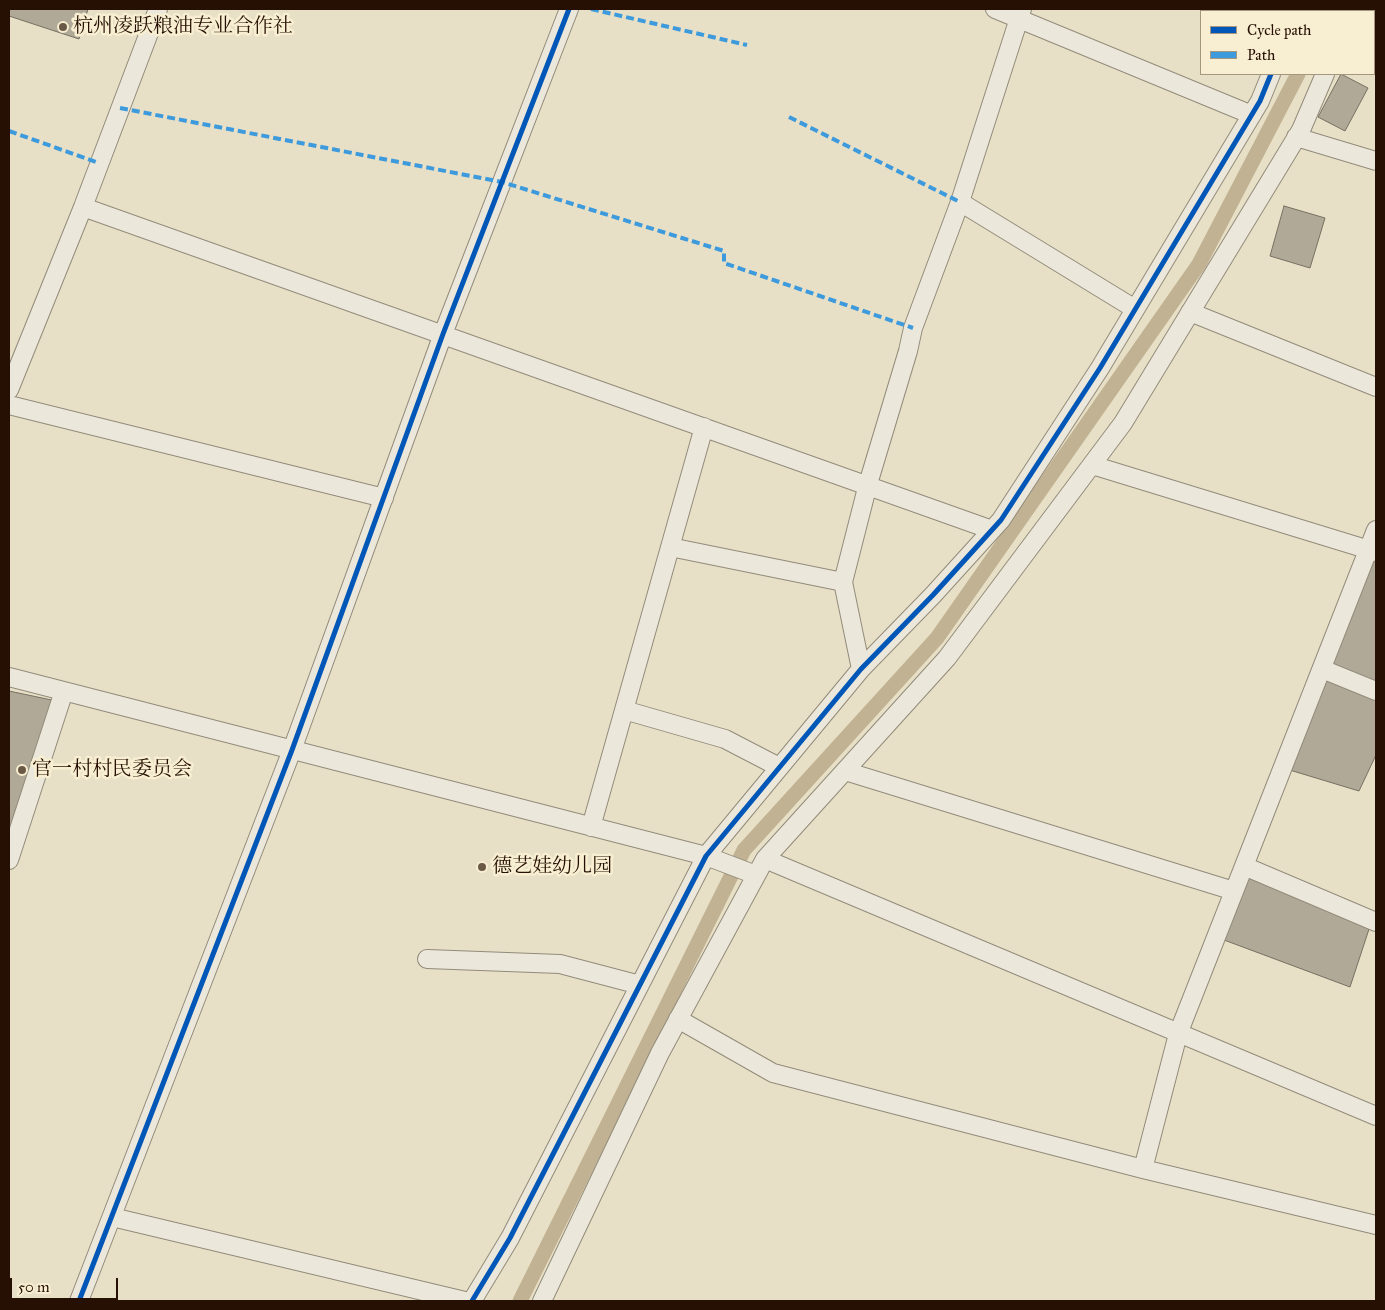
<!DOCTYPE html>
<meta charset="utf-8">
<style>
body{margin:0}
#map{position:relative;width:1385px;height:1310px;overflow:hidden;background:#e8e0c6;font-family:"IM FELL Great Primer",serif}
canvas{display:block}
.frame{position:absolute;inset:0;border:10px solid #261003;pointer-events:none}
.legend{position:absolute;left:1200px;top:10px;width:175px;height:65px;box-sizing:border-box;background:#f8efd2;border:1px solid #a4967f;margin:0;padding:6px 9px;list-style:none;font-size:15px;color:#261003}
.legend li{display:flex;align-items:center;gap:10px;height:25px}
.legend b{width:25px;border:1px solid #a4967f}
.scale{position:absolute;left:10px;top:1278px;width:108px;height:22px;box-sizing:border-box;border:2px solid #261003;border-top:0;padding-left:6px;font-size:15px;line-height:18px;white-space:nowrap;color:#261003;-webkit-text-stroke:4px #f8efd2;paint-order:stroke}
</style>
<div id="map">
<canvas width="1385" height="1310"></canvas>
<div class="frame"></div>
<ul class="legend">
<li><b style="height:6px;background:#0057b8"></b>Cycle path</li>
<li><b style="height:6px;background:#3c9add"></b>Path</li>
</ul>
<div class="scale">50 m</div>
</div>
<script>
const context = document.querySelector('canvas').getContext('2d');
context.lineJoin = 'round';
const shape = rows => new Path2D(rows.map(r => 'M' + r).join(''));
function stroke(path, color, width, dash) { context.strokeStyle = color; context.lineWidth = width; context.lineCap = dash ? 'butt' : 'round'; context.setLineDash(dash || []); context.stroke(path); }
function fill(path, color) { context.fillStyle = color; context.fill(path, 'evenodd'); }
function drawText(font, color, halo, rows, align = 'center') {
  context.font = font + ' "IM FELL Great Primer","Noto Serif SC",serif'; context.lineWidth = 5; context.setLineDash([]); context.textBaseline = 'middle'; context.strokeStyle = halo; context.fillStyle = color; for (const [text, x, y, turn = 0] of rows) {
    context.save(); context.translate(x, y); context.rotate((+turn || 0) * Math.PI / 180); context.textAlign = isNaN(turn) ? turn : align; if (halo) context.strokeText(text, 0, 0); context.fillText(text, 0, 0); context.restore();
  }
}
stroke(shape([
 [1330,11,1331,9],
 [520,1301,744,850,937,638,1199,264,1298,74]
]), '#c0b292', 15);
const building = shape([
 [9,9,88,9,79,39,9,16,9,9],
 [1341,74,1368,88,1345,131,1318,117,1341,74],
 [1284,206,1325,218,1310,268,1270,256,1284,206],
 [1365,558,1376,561,1376,755,1359,791,1283,768,1365,558],
 [9,691,61,702,9,838,9,691],
 [1244,866,1372,920,1350,987,1216,937,1244,866]
]);
fill(building, '#b0a998');
stroke(building, '#776f61', 1);
const minor = shape([
 [995,9,1252,115],
 [1297,11,1298,9],
 [1353,11,1354,9],
 [1296,137,1376,161],
 [960,202,1135,309],
 [83,207,992,530],
 [1190,312,1376,387],
 [9,390,83,207,158,9],
 [9,405,384,498],
 [1092,465,1376,552],
 [670,547,843,582],
 [861,669,843,582,868,484,908,351,913,328,960,202,1022,9],
 [1322,669,1376,691],
 [9,677,706,856,756,875],
 [624,710,725,739,779,767],
 [845,771,1234,891],
 [591,827,704,427],
 [765,859,1376,1116],
 [9,860,64,691],
 [1244,866,1376,922],
 [427,959,560,964,640,985],
 [678,1019,773,1073,1143,1169,1376,1225],
 [1143,1169,1178,1034,1376,530],
 [112,1217,465,1301],
 [79,1301,292,750,443,334,569,9],
 [472,1301,510,1238,706,856,861,669,933,595,1001,520,1100,368,1260,101,1271,74],
 [542,1301,660,1053,765,859,947,658,1123,423,1301,130,1325,74]
]);
stroke(minor, '#928b7b', 20);
stroke(minor, '#ebe7da', 18);
stroke(shape([
 [591,9,747,45],
 [120,108,502,182,724,251,724,263,913,328],
 [789,117,960,202],
 [9,131,99,163]
]), '#3c9add', 4, [8, 4]);
stroke(shape([
 [79,1301,292,750,443,334,569,9],
 [472,1301,510,1238,706,856,861,669,933,595,1001,520,1100,368,1260,101,1271,74]
]), '#0057b8', 5);
for (const [x, y, r, color] of [
 [63,27,5,"#6a5947"],
 [22,770,5,"#6a5947"],
 [482,867,5,"#6a5947"]
]) { const dot = new Path2D(); dot.arc(x, y, r, 0, 2 * Math.PI); context.fillStyle = color; context.fill(dot); stroke(dot, '#f8efd2', 2); }
drawText('20px', '#261003', '#f8efd2', [
 ["杭州凌跃粮油专业合作社",73,27],
 ["官一村村民委员会",32,770],
 ["德艺娃幼儿园",492,867]
], 'left');
</script>
